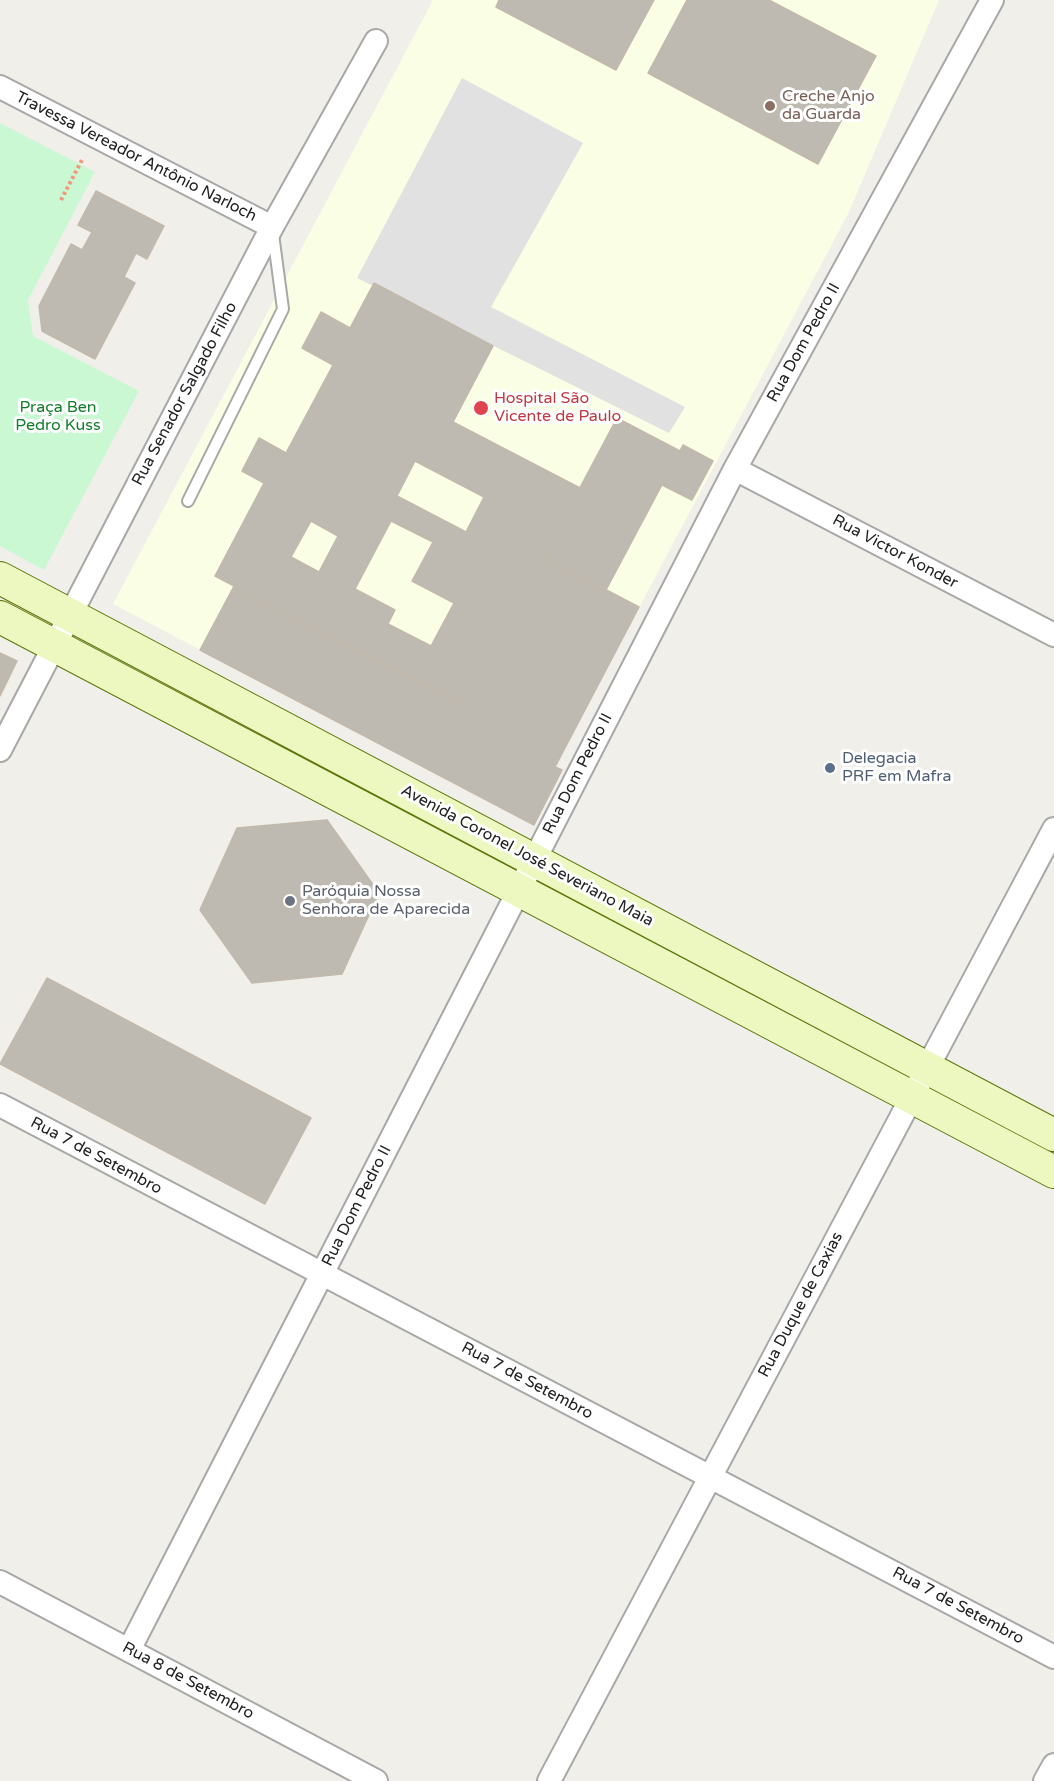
<!DOCTYPE html>
<meta charset="utf-8">
<style>
body{margin:0}
canvas{display:block;background:#f1efe9}
</style>
<canvas width="1054" height="1781"></canvas>
<script>
const context = document.querySelector('canvas').getContext('2d');
context.lineJoin = 'round';
function fill(path, color) { context.fillStyle = color; context.fill(path, 'evenodd'); }
const shape = rows => new Path2D(rows.map(r => 'M' + r).join(''));
function stroke(path, color, width, dash) { context.strokeStyle = color; context.lineWidth = width; context.lineCap = dash ? 'butt' : 'round'; context.setLineDash(dash || []); context.stroke(path); }
function drawText(font, color, halo, rows, align = 'center') {
  context.font = font + ' "Varela Round",sans-serif'; context.lineWidth = 6; context.setLineDash([]); context.textBaseline = 'middle'; context.strokeStyle = halo; context.fillStyle = color; for (const [text, x, y, turn = 0] of rows) {
    context.save(); context.translate(x, y); context.rotate((+turn || 0) * Math.PI / 180); context.textAlign = isNaN(turn) ? turn : align; if (halo) context.strokeText(text, 0, 0); context.fillText(text, 0, 0); context.restore();
  }
}
fill(shape([
 [433,0,939,0,849,212,555,766,562,770,534,825,113,604]
]), '#fafee5');
fill(shape([
 [0,123,95,172,28,300,33,336,139,391,44,570,0,546]
]), '#c9f8d3');
fill(shape([
 [462,78,583,143,491,307,685,407,669,433,357,278]
]), '#e1e1e1');
const building = shape([
 [499,0,654,0,616,70,496,7,499,0],
 [687,0,769,0,876,56,818,164,648,73,687,0],
 [96,191,164,226,147,259,136,253,124,277,135,283,95,359,42,331,39,306,71,244,82,250,92,232,78,225,96,191],
 [374,283,493,346,453,422,580,488,464,706,215,576,264,483,242,471,259,438,286,453,333,365,302,348,321,312,350,328,374,283],
 [415,461,484,497,466,532,397,496,415,461],
 [311,521,338,536,319,572,291,557,311,521],
 [391,521,433,542,412,581,454,603,431,646,388,624,395,610,355,589,391,521],
 [617,418,680,451,606,590,543,557,617,418],
 [683,445,713,461,692,500,662,485,683,445],
 [543,557,639,607,555,767,562,770,534,825,376,742,410,678,464,706,543,557],
 [234,586,410,678,376,742,200,650,234,586],
 [0,653,17,661,0,696,0,653],
 [327,820,379,893,342,974,252,983,200,910,237,828,327,820],
 [47,978,311,1118,265,1204,0,1064,47,978]
]);
fill(building, '#beb9b1');
stroke(building, '#c2b9ab', 1.5);
const lane = shape([
 [188,501,283,309,273,234]
]);
const street = shape([
 [0,87,272,227],
 [735,469,1054,635],
 [0,750,272,227,376,41],
 [0,1105,1054,1657],
 [0,1582,376,1781],
 [129,1650,735,469,992,0],
 [549,1781,1054,829],
 [1045,1781,1054,1765]
]);
const secondary = shape([
 [0,578,1054,1135],
 [0,617,1054,1172]
]);
stroke(lane, '#a8a8a8', 14);
stroke(street, '#a8a8a8', 26);
stroke(secondary, '#5b770a', 34);
stroke(shape([
 [61,200,83,158]
]), '#f49576', 4, [3, 3]);
stroke(lane, '#fff', 10);
stroke(street, '#fff', 22);
stroke(secondary, '#edf7c0', 32);
for (const [x, y, r, color] of [
 [770,106,6,"#8d6e63"],
 [481,408,8,"#e0444e"],
 [830,768,6,"#5c6f8a"],
 [290,901,6,"#6b7280"]
]) { const dot = new Path2D(); dot.arc(x, y, r, 0, 2 * Math.PI); context.fillStyle = color; context.fill(dot); stroke(dot, '#fff', 2); }
drawText('16px', '#785e54', '#fff', [
 ["Creche Anjo",782,97],
 ["da Guarda",782,115]
], 'left');
drawText('16px', '#212121', '#fff', [
 ["Travessa Vereador Antônio Narloch",136,157,27],
 ["Rua Dom Pedro II",804,343,-61],
 ["Rua Senador Salgado Filho",185,394,-62],
 ["Rua Victor Konder",895,552,28],
 ["Rua Dom Pedro II",578,774,-63],
 ["Avenida Coronel José Severiano Maia",527,856,28],
 ["Rua 7 de Setembro",96,1156,28],
 ["Rua Dom Pedro II",357,1206,-63],
 ["Rua Duque de Caxias",801,1305,-62],
 ["Rua 7 de Setembro",527,1381,28],
 ["Rua 7 de Setembro",958,1606,28],
 ["Rua 8 de Setembro",188,1681,28]
]);
drawText('16px', '#be3a42', '#fff', [
 ["Hospital São",494,399],
 ["Vicente de Paulo",494,417]
], 'left');
drawText('16px', '#117e29', '#fff', [
 ["Praça Ben",58,408],
 ["Pedro Kuss",58,426]
]);
drawText('16px', '#4e5e75', '#fff', [
 ["Delegacia",842,759],
 ["PRF em Mafra",842,777]
], 'left');
drawText('16px', '#5b616d', '#fff', [
 ["Paróquia Nossa",302,892],
 ["Senhora de Aparecida",302,910]
], 'left');
</script>
